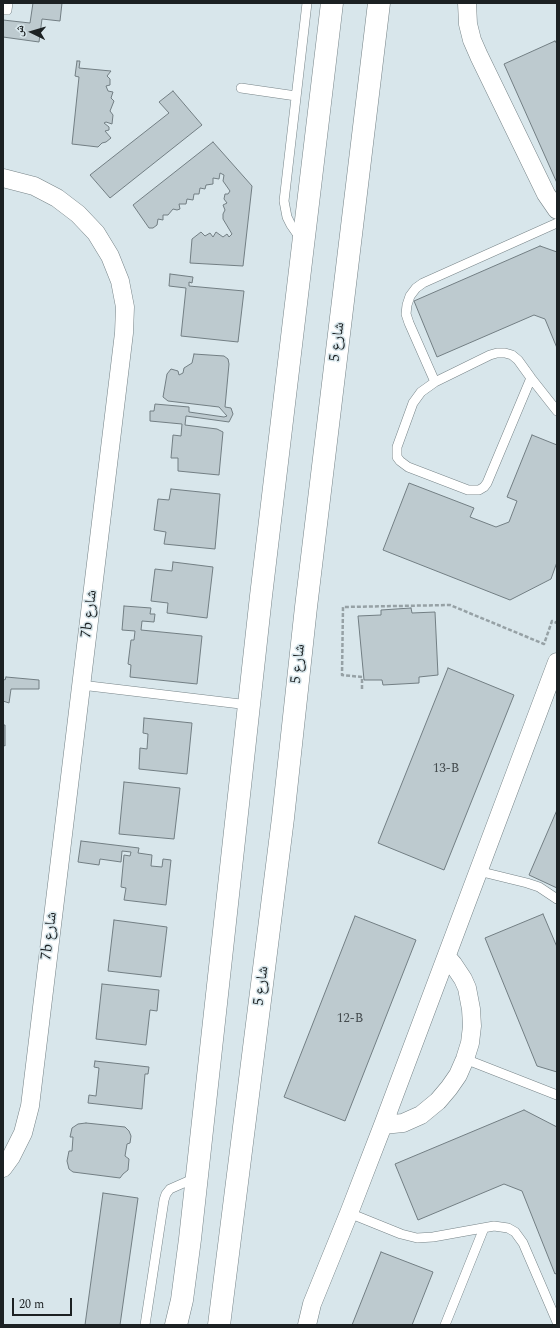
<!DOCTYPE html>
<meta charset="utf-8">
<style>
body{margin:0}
#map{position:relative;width:560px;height:1328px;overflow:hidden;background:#d8e6eb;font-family:Spectral,"Noto Naskh Arabic",serif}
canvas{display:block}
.frame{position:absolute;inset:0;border:4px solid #1c2123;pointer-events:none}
.north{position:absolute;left:12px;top:12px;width:40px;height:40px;-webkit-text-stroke:3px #d8e6eb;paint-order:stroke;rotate:275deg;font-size:11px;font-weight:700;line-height:16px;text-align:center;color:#1c2123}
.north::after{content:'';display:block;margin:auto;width:14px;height:18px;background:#1c2123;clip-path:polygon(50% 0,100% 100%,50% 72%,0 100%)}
.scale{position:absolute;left:12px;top:1298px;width:60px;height:18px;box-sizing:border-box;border:2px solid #1c2123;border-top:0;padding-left:5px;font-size:12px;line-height:14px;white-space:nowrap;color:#1c2123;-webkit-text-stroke:3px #d8e6eb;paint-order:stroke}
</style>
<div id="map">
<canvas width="560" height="1328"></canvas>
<div class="frame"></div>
<div class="north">ش</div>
<div class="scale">20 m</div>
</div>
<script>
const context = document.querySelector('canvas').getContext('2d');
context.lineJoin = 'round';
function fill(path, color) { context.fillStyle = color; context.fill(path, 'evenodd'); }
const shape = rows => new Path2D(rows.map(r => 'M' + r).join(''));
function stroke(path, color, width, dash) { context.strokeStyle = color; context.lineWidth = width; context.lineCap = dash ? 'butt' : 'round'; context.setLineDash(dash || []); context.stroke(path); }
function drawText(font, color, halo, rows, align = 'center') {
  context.font = font + ' Spectral,"Noto Naskh Arabic",serif'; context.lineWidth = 3; context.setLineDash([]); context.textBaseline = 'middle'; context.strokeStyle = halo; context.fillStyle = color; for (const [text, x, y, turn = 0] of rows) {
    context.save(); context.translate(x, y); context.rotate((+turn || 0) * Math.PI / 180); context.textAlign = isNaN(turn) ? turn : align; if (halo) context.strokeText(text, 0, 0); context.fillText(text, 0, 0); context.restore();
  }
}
const building = shape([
 [33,3,62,3,60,21,42,19,39,42,3,37,3,20,30,23,33,3],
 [555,41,557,44,557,183,504,64,555,41],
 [77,61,80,61,79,68,111,71,107,76,110,79,110,85,106,86,108,91,113,92,111,98,114,101,110,111,113,115,112,124,106,122,104,123,109,127,109,130,105,131,111,138,106,142,102,143,98,147,72,144,79,77,75,76,77,61],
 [173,91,202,125,110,198,90,175,169,113,159,102,173,91],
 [213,142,252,186,243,266,190,263,192,239,201,232,205,236,210,233,213,237,216,232,223,237,227,234,229,237,232,234,223,219,223,214,225,210,223,205,227,203,224,199,225,194,228,194,230,191,223,181,224,175,220,173,219,179,213,178,213,184,206,185,205,189,200,188,199,194,194,194,193,200,187,199,186,204,179,204,180,209,177,210,173,209,168,215,163,215,163,220,158,219,157,225,153,228,149,228,133,205,213,142],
 [540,246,557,252,557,348,545,319,534,315,437,357,414,301,540,246],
 [170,274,193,277,192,283,189,282,189,286,244,291,238,342,181,336,186,288,169,286,170,274],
 [194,354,224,356,228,359,229,364,225,407,231,408,233,414,229,422,186,416,185,425,217,429,223,432,219,475,178,471,178,458,171,458,173,435,181,436,182,424,150,421,150,411,154,411,155,404,189,407,189,412,224,417,227,416,219,407,168,401,163,397,167,374,171,369,178,371,179,375,183,373,184,368,192,363,194,354],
 [532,435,557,445,557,562,551,579,510,600,383,550,409,483,474,508,470,517,496,527,509,522,517,501,507,497,532,435],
 [171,489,220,494,215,549,164,544,166,532,154,530,158,499,169,500,171,489],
 [173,562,213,567,207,618,167,613,168,603,151,601,155,569,172,571,173,562],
 [124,606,151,608,150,614,155,614,154,622,142,621,141,630,202,636,197,684,130,677,131,665,128,664,131,640,134,640,135,631,122,630,124,606],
 [411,608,412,613,435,612,438,675,419,677,419,683,383,685,382,680,364,680,358,616,381,615,381,610,411,608],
 [448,668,514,695,444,870,378,843,448,668],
 [6,677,39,680,39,689,11,689,9,703,3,701,3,679,5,680,6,677],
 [144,718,192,723,187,774,139,769,140,748,147,749,148,734,143,733,144,718],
 [3,725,5,725,5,746,3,745,3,725],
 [124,782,180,788,174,839,119,834,124,782],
 [557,810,557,888,529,875,557,810],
 [81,841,139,848,138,853,152,855,151,866,162,867,163,859,171,860,166,905,124,900,126,888,121,887,124,855,130,856,131,852,122,851,121,862,100,859,99,865,78,862,81,841],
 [543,914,557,947,557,1072,537,1066,485,938,543,914],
 [355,916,416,940,345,1121,284,1097,355,916],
 [114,920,167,927,161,977,108,971,114,920],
 [102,984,159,990,157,1011,150,1010,146,1045,96,1039,102,984],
 [95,1061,149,1067,148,1074,145,1074,142,1109,88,1103,89,1095,96,1096,99,1068,94,1067,95,1061],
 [524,1110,557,1127,557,1273,555,1274,522,1191,504,1184,418,1220,395,1164,524,1110],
 [86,1123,125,1127,129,1131,131,1136,130,1143,127,1144,125,1156,129,1159,128,1170,123,1174,120,1178,73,1172,69,1169,67,1161,69,1151,72,1151,73,1137,70,1137,72,1128,78,1124,86,1123],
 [103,1193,138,1198,120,1325,85,1325,103,1193],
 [381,1252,433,1272,412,1325,352,1325,381,1252]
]);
fill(building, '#bdcacf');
stroke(building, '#727e83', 1);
const service = shape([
 [3,10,7,10,8,3],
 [241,88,296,96],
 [300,238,291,225,287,217,284,201,307,3],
 [531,378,487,483,484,487,479,490,468,490,408,467,400,461,397,457,397,447,413,403,421,392,435,382,490,355,497,353,505,353,512,355,518,360,531,378,557,411],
 [435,382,409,323,406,314,407,305,410,296,416,288,423,283,557,223],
 [81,685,249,705],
 [478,871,527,883,539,887,557,899],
 [465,1059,557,1095],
 [349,1213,401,1234,417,1238,433,1237,494,1226,508,1228,515,1232,523,1243,557,1322],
 [145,1325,164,1200,166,1194,170,1189,195,1178],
 [445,1325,484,1228]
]);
const minor = shape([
 [467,3,468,24,472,40,479,56,546,194,557,210],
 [3,178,34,186,57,198,78,214,96,233,110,256,120,281,125,307,124,333,30,1106,23,1133,11,1157,3,1168],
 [383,1125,403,1123,421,1115,438,1101,449,1088,458,1075,465,1059,470,1043,472,1026,471,1009,467,988,463,979,453,964,447,957],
 [307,1325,312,1304,349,1213,383,1125,557,662]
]);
const tertiary = shape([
 [176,1325,182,1300,190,1239,261,596,332,3],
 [219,1325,283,818,306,607,379,3]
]);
stroke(service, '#778488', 10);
stroke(minor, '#778488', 19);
stroke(tertiary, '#778488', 23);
stroke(shape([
 [362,689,362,677,342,675,343,607,450,605,544,644,552,621,557,623]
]), '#96a1a5', 2.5, [4, 2]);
stroke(service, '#fff', 9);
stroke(minor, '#fff', 18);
stroke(tertiary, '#fff', 22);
drawText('13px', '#444b4e', null, [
 ["13-B",446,769],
 ["12-B",350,1019]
]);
drawText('15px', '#1c2123', '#d8e6eb', [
 ["شارع 5",338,342,-83],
 ["7b شارع",90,614,-83],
 ["شارع 5",299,664,-84],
 ["7b شارع",50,936,-83],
 ["شارع 5",262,986,-83]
]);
</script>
